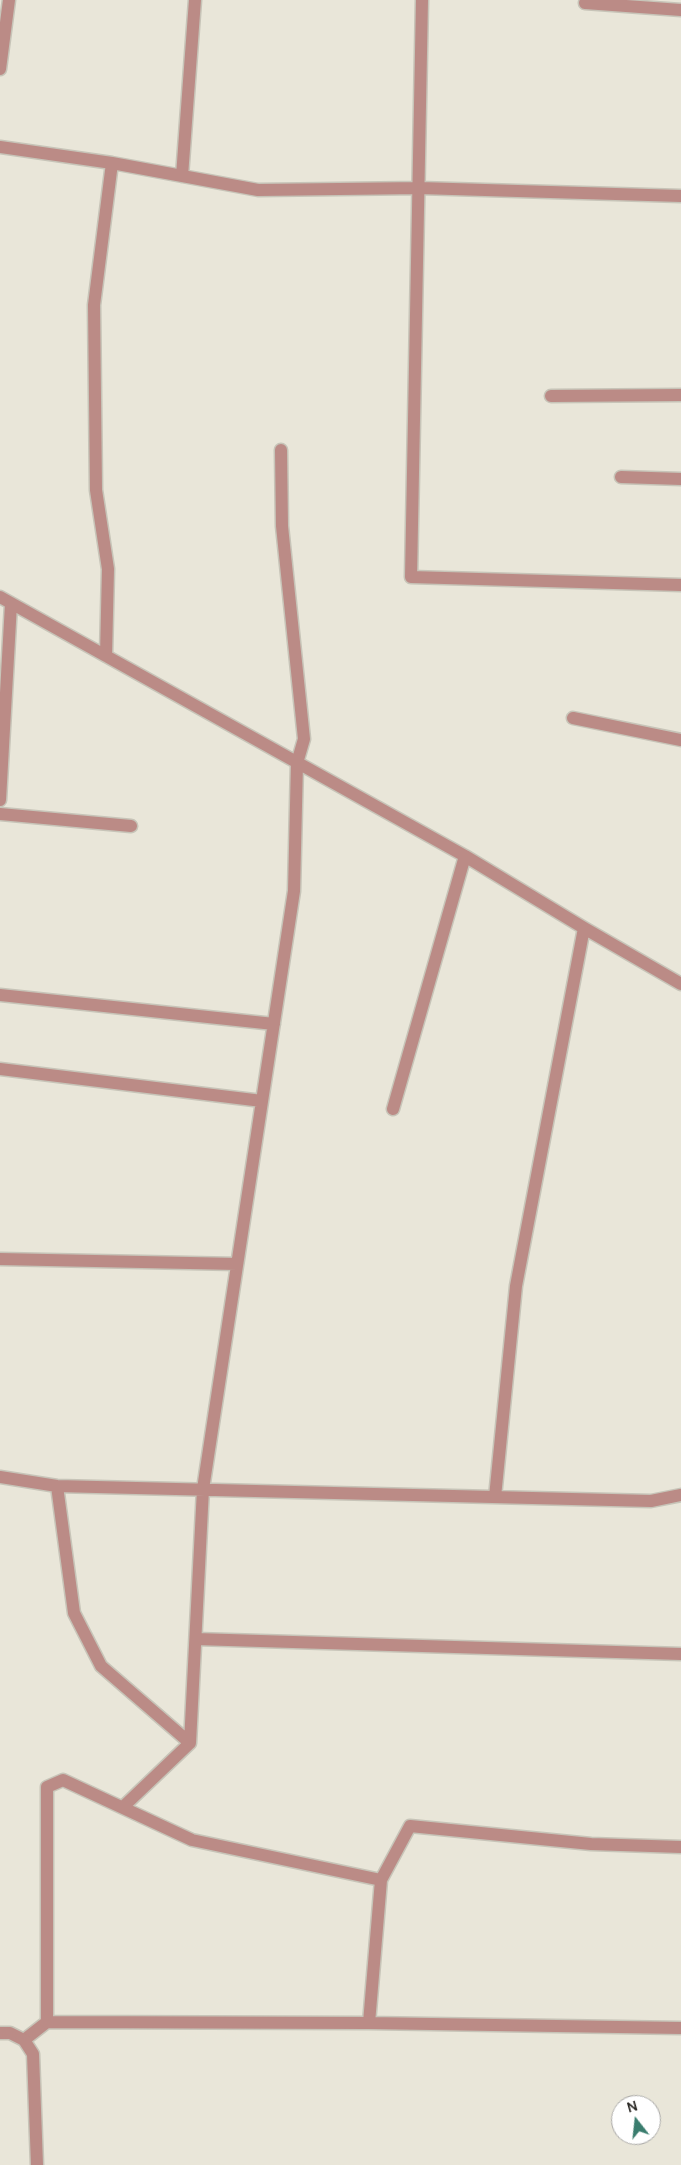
<!DOCTYPE html>
<style>
body{margin:0}
#map{position:relative;width:681px;height:2165px;overflow:hidden;background:#e9e6d9;font-family:Manrope,sans-serif}
canvas{display:block}
.north{position:absolute;left:611px;top:2095px;width:50px;height:50px;box-sizing:border-box;background:#fff;border:1px solid #aaa9a7;border-radius:50%;rotate:344deg;font-size:14px;font-weight:700;line-height:20px;text-align:center;color:#2a2824}
.north::after{content:'';display:block;margin:auto;width:18px;height:22px;background:#3a7d6e;clip-path:polygon(50% 0,100% 100%,50% 72%,0 100%)}
</style>
<div id="map">
<canvas width="681" height="2165"></canvas>
<div class="north">N</div>
</div>
<script>
const context = document.querySelector('canvas').getContext('2d');
context.lineJoin = 'round';
const shape = rows => new Path2D(rows.map(r => 'M' + r).join(''));
function stroke(path, color, width, dash) { context.strokeStyle = color; context.lineWidth = width; context.lineCap = dash ? 'butt' : 'round'; context.setLineDash(dash || []); context.stroke(path); }
const minor = shape([
 [422,0,411,577,681,585],
 [585,3,681,10],
 [0,69,9,0],
 [0,147,112,163,258,190,420,188,681,196],
 [182,176,195,0],
 [551,396,681,395],
 [621,477,681,479],
 [0,597,465,856,584,928,681,984],
 [106,656,108,569,96,490,94,305,112,163],
 [573,718,681,740],
 [0,800,11,604],
 [0,814,131,826],
 [0,995,274,1024],
 [0,1069,262,1101],
 [393,1109,465,856],
 [0,1259,237,1264],
 [0,1477,57,1486,651,1501,681,1495],
 [57,1486,74,1613,101,1666,190,1743],
 [495,1497,516,1286,584,928],
 [196,1639,681,1654],
 [123,1807,190,1743,203,1489,294,891,297,763,304,739,282,526,281,450],
 [47,2022,47,1787,63,1780,192,1840,381,1880],
 [369,2023,381,1880,410,1826,591,1844,681,1847],
 [24,2040,47,2022,369,2023,681,2028]
]);
const tertiary = shape([
 [0,2033,10,2033,24,2040,33,2054,37,2165]
]);
stroke(minor, '#c7c4b8', 15);
stroke(tertiary, '#c7c4b8', 15);
stroke(minor, '#bb8b86', 12);
stroke(tertiary, '#bb8b86', 12);
</script>
